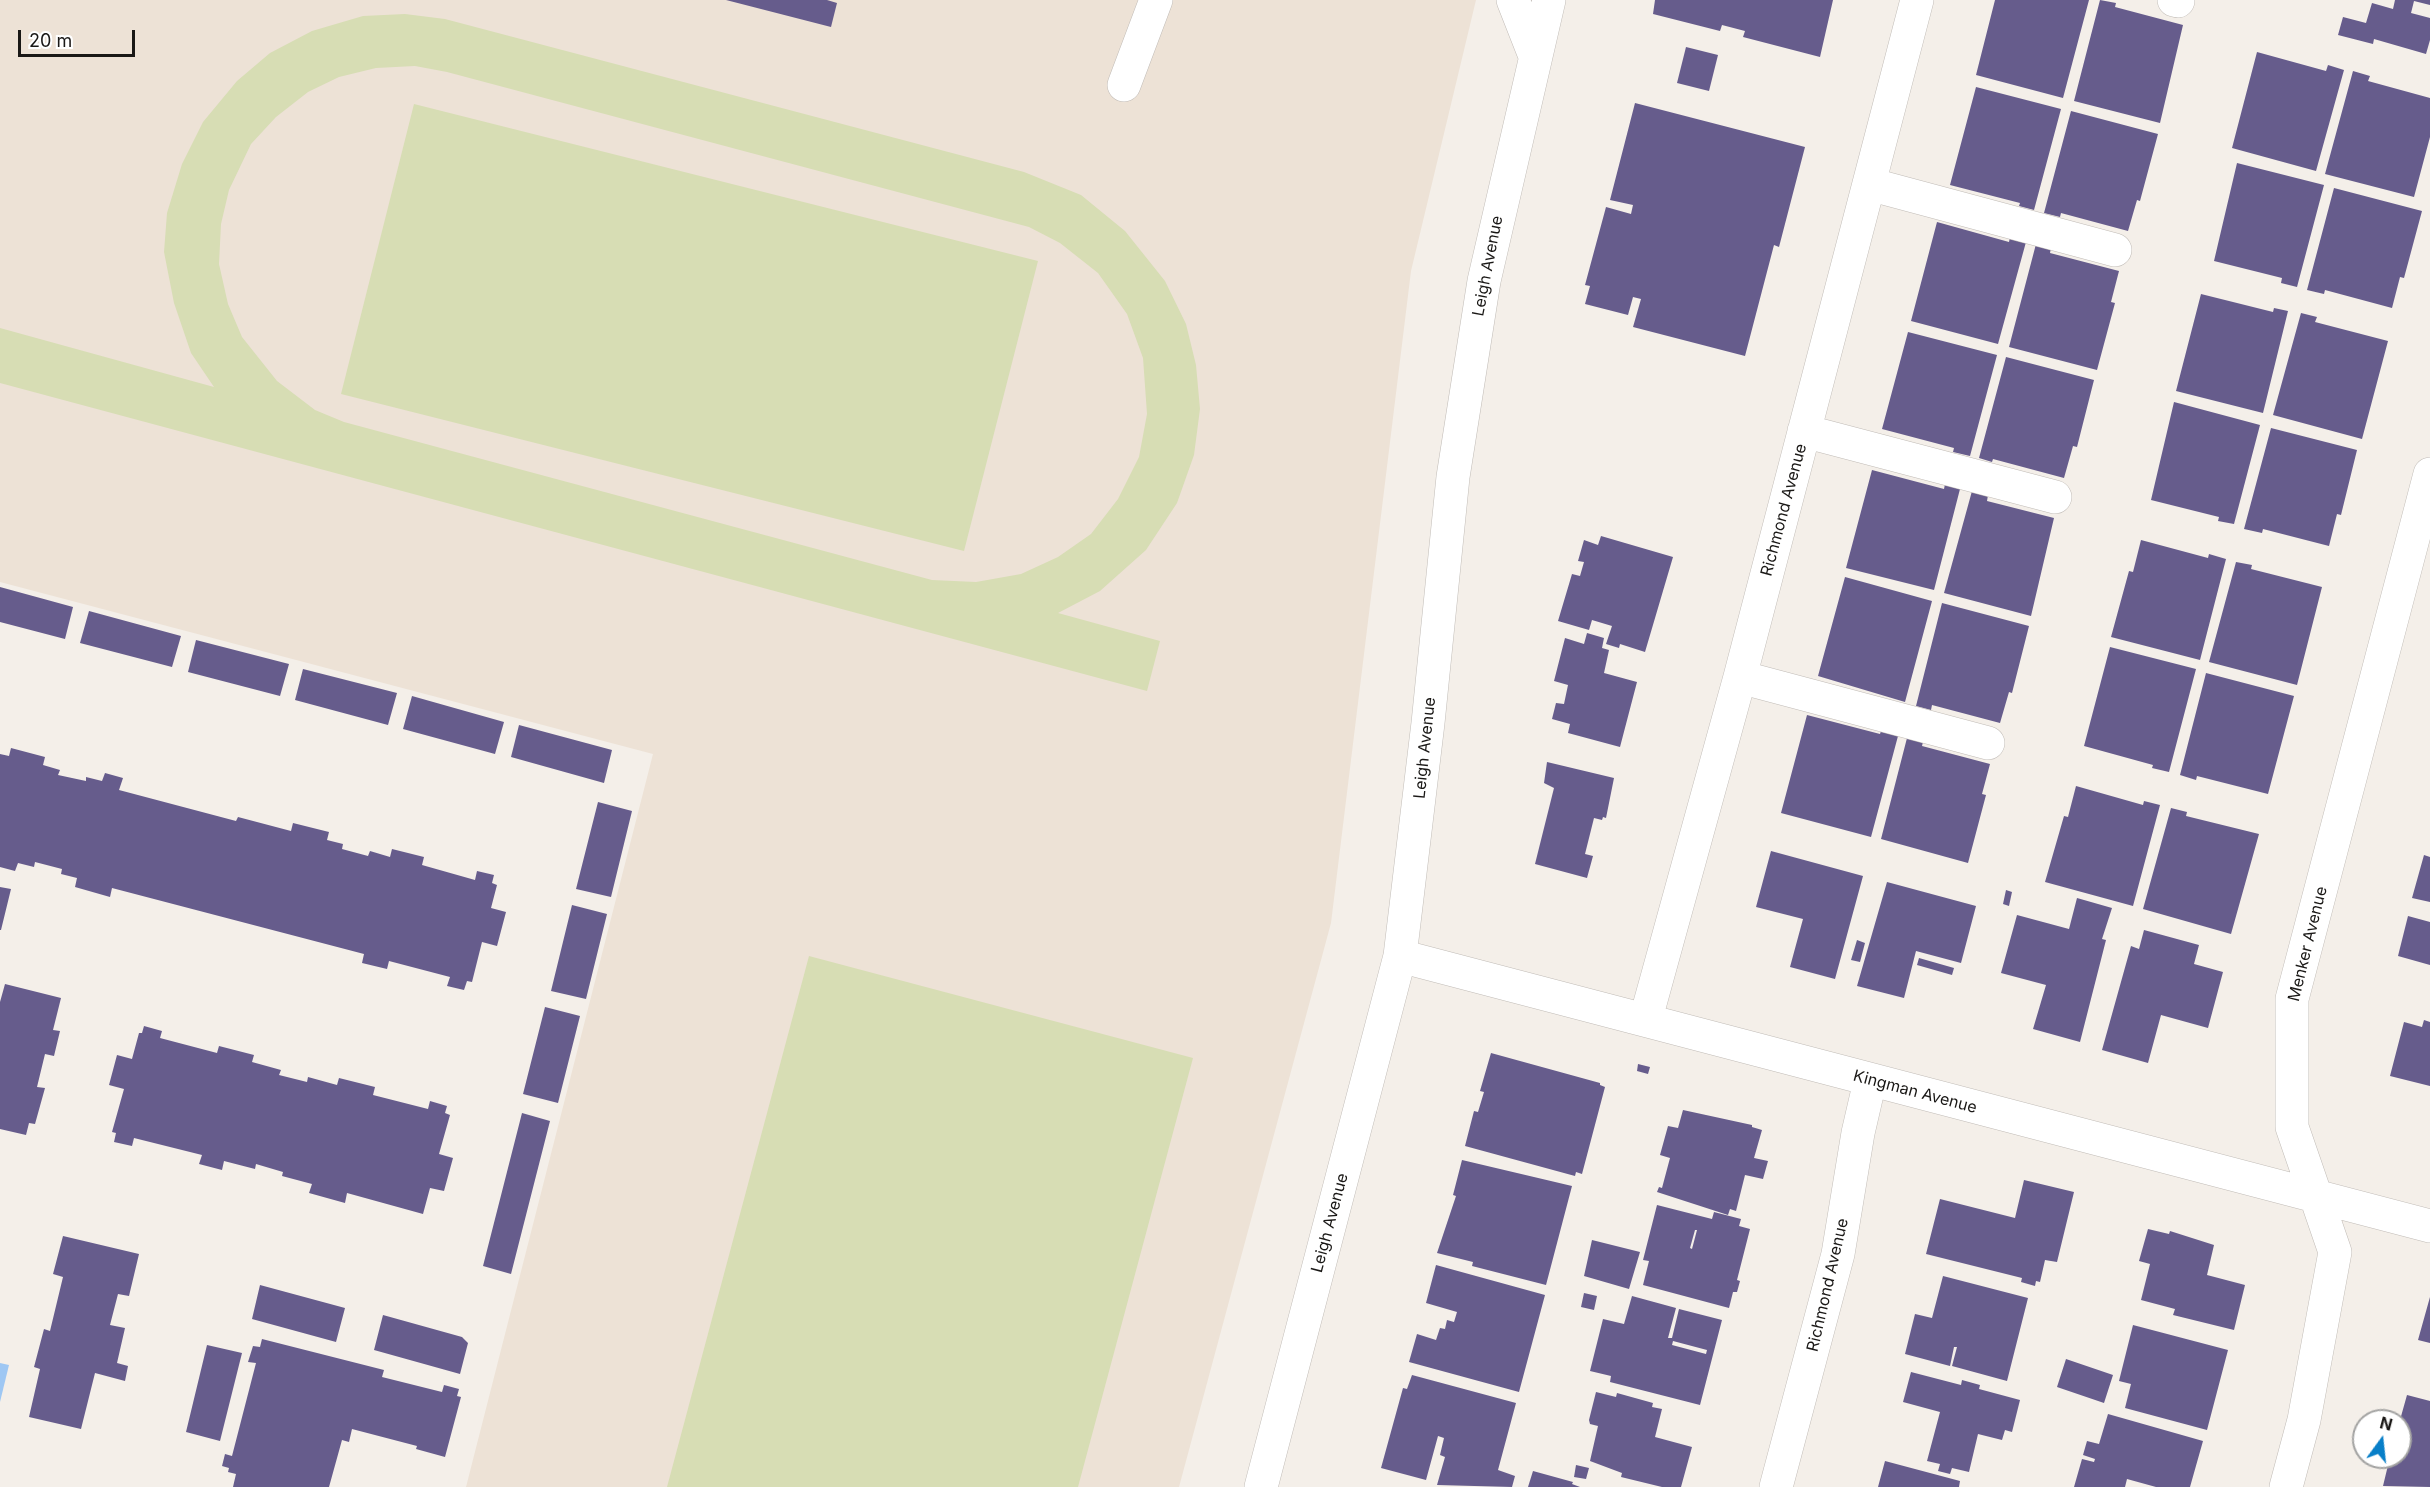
<!DOCTYPE html>
<style>
body{margin:0}
#map{position:relative;width:2430px;height:1487px;overflow:hidden;background:#f4efe9;font-family:Inter,sans-serif}
canvas{display:block}
.north{position:absolute;left:2352px;top:1409px;width:60px;height:60px;box-sizing:border-box;background:#fff;border:2px solid #a3a3a2;border-radius:50%;rotate:15deg;font-size:16px;font-weight:700;line-height:24px;text-align:center;color:#1a1816}
.north::after{content:'';display:block;margin:auto;width:21px;height:27px;background:#087fc8;clip-path:polygon(50% 0,100% 100%,50% 72%,0 100%)}
.scale{position:absolute;left:18px;top:30px;width:117px;height:27px;box-sizing:border-box;border:3px solid #1a1816;border-top:0;padding-left:8px;font-size:18px;line-height:21px;white-space:nowrap;color:#1a1816;-webkit-text-stroke:4px #fff;paint-order:stroke}
</style>
<div id="map">
<canvas width="2430" height="1487"></canvas>
<div class="north">N</div>
<div class="scale">20 m</div>
</div>
<script>
const context = document.querySelector('canvas').getContext('2d');
context.lineJoin = 'round';
function fill(path, color) { context.fillStyle = color; context.fill(path, 'evenodd'); }
const shape = rows => new Path2D(rows.map(r => 'M' + r).join(''));
function stroke(path, color, width, dash) { context.strokeStyle = color; context.lineWidth = width; context.lineCap = dash ? 'butt' : 'round'; context.setLineDash(dash || []); context.stroke(path); }
function drawText(font, color, halo, rows, align = 'center') {
  context.font = font + ' Inter,sans-serif'; context.lineWidth = 6; context.setLineDash([]); context.textBaseline = 'middle'; context.strokeStyle = halo; context.fillStyle = color; for (const [text, x, y, turn = 0] of rows) {
    context.save(); context.translate(x, y); context.rotate((+turn || 0) * Math.PI / 180); context.textAlign = isNaN(turn) ? turn : align; if (halo) context.strokeText(text, 0, 0); context.fillText(text, 0, 0); context.restore();
  }
}
fill(shape([
 [0,0,1476,0,1411,271,1331,923,1179,1487,466,1487,653,754,0,582]
]), '#ede2d6');
fill(shape([
 [405,14,445,19,1024,172,1081,195,1125,231,1165,281,1186,324,1196,365,1200,409,1194,455,1177,503,1146,550,1100,591,1058,613,1160,641,1147,691,0,383,0,328,214,387,191,353,174,303,164,252,167,213,182,164,203,122,237,81,270,53,312,31,363,16],
 [415,66,447,72,1029,227,1060,243,1098,273,1127,314,1143,358,1147,414,1139,457,1118,499,1091,534,1058,557,1021,574,976,582,932,580,344,422,315,410,277,381,242,337,228,304,219,264,221,224,229,190,251,144,276,117,308,92,339,77,376,68],
 [414,104,1038,261,964,551,341,394],
 [809,956,1193,1058,1078,1487,667,1487]
]), '#d7ddb4');
fill(shape([
 [0,1363,9,1365,0,1402]
]), '#9ec7f3');
fill(shape([
 [726,0,827,0,837,3,831,27],
 [1655,0,1833,0,1820,57,1743,37,1745,31,1722,25,1720,31,1653,14],
 [1995,0,2089,0,2063,98,1976,75],
 [2100,0,2116,3,2115,7,2183,25,2160,123,2074,101],
 [2395,0,2430,0,2430,5,2414,1,2411,13,2430,18,2430,40,2426,54,2374,39,2373,44,2338,35,2343,17,2366,23,2372,3,2393,9],
 [1686,47,1718,55,1709,91,1677,83],
 [2257,52,2326,71,2328,65,2344,70,2316,171,2232,148],
 [2353,71,2370,76,2368,81,2430,98,2430,137,2414,197,2325,174],
 [1976,87,2061,109,2034,210,2019,206,2020,203,1950,185],
 [1635,103,1805,147,1779,247,1774,245,1745,356,1633,327,1641,299,1633,297,1628,315,1585,304,1590,286,1585,285,1606,207,1631,214,1633,205,1610,200],
 [2071,111,2158,134,2140,201,2137,200,2128,231,2061,213,2060,217,2044,213],
 [2237,163,2324,185,2297,287,2281,283,2282,278,2214,261],
 [2334,188,2422,211,2404,278,2400,277,2392,308,2325,290,2324,294,2307,290],
 [1937,222,2009,242,2010,237,2026,242,1998,344,1911,321],
 [2036,244,2051,248,2050,253,2119,271,2111,302,2115,303,2097,370,2009,347],
 [2201,294,2273,312,2274,308,2288,311,2263,413,2176,391],
 [2301,313,2317,317,2315,322,2388,341,2362,439,2273,415],
 [1908,332,1997,355,1970,456,1953,452,1954,448,1882,429],
 [2006,357,2094,380,2077,447,2073,446,2064,478,1993,459,1992,462,1979,458],
 [2174,402,2260,425,2234,524,2218,521,2219,517,2151,500],
 [2271,428,2357,450,2341,515,2337,514,2329,546,2263,529,2262,533,2244,529],
 [1872,470,1944,489,1945,484,1960,489,1934,590,1846,568],
 [1972,491,1988,495,1987,501,2054,518,2031,616,1944,593],
 [1601,536,1673,557,1645,652,1620,644,1619,648,1606,644,1612,626,1592,620,1589,630,1558,621,1572,574,1580,576,1584,562,1578,561,1584,540,1598,545],
 [2141,540,2208,558,2209,554,2226,559,2200,660,2111,637,2129,571,2133,572],
 [2236,562,2252,565,2251,569,2322,587,2297,685,2209,662],
 [1845,577,1932,601,1905,702,1818,676],
 [0,587,73,607,65,639,0,622],
 [1942,603,2029,626,2012,693,2009,692,2000,723,1932,705,1931,710,1916,706],
 [89,611,181,636,172,667,80,643],
 [1587,633,1604,638,1602,648,1609,650,1604,673,1637,682,1620,747,1568,733,1570,724,1552,719,1556,703,1564,704,1568,685,1554,681,1565,638,1584,644],
 [196,640,289,664,280,696,188,672],
 [2110,647,2196,669,2169,772,2152,768,2153,765,2084,746],
 [303,669,397,693,388,725,295,700],
 [2206,673,2294,696,2268,794,2197,776,2196,780,2180,775],
 [412,696,504,722,495,754,403,729],
 [1807,715,1880,734,1881,731,1898,736,1871,837,1781,813],
 [519,725,612,750,604,783,511,757],
 [1907,738,1923,742,1922,746,1990,764,1982,794,1986,795,1968,863,1881,839],
 [11,748,45,757,43,765,60,770,58,775,86,781,86,777,102,781,105,773,123,778,119,790,236,821,238,817,291,831,293,823,329,832,327,840,343,844,342,849,368,856,370,851,390,857,392,849,424,857,422,865,475,880,477,871,494,875,492,883,497,885,491,908,506,912,497,946,482,942,472,982,467,981,464,990,447,986,450,977,389,961,387,969,362,963,364,954,112,888,110,897,75,887,77,878,61,874,62,869,35,862,34,867,18,863,15,871,0,867,0,754,9,756],
 [1547,762,1614,778,1606,818,1603,817,1602,820,1594,818,1585,854,1593,856,1587,878,1535,864,1554,788,1544,783],
 [2076,786,2143,805,2144,801,2160,805,2133,906,2045,882,2064,816,2068,817],
 [598,802,632,811,611,897,576,889],
 [2171,808,2187,812,2186,816,2259,834,2231,934,2143,909],
 [1771,851,1863,876,1835,979,1790,967,1803,919,1756,907],
 [2424,855,2430,857,2430,902,2412,898],
 [1887,882,1976,906,1961,963,1916,951,1904,998,1857,986],
 [0,887,11,889,1,930,0,930],
 [2006,890,2012,892,2009,906,2003,904],
 [2077,898,2112,908,2102,939,2106,940,2080,1042,2033,1029,2046,985,2001,973,2017,915,2069,929],
 [572,905,607,914,586,999,551,991],
 [2408,916,2430,922,2430,965,2398,956],
 [2144,930,2199,945,2194,964,2223,972,2208,1028,2161,1015,2148,1063,2102,1050,2131,946,2139,949],
 [1857,940,1865,943,1860,962,1851,960],
 [1919,958,1954,968,1952,975,1917,965],
 [5,984,61,998,53,1030,60,1031,54,1056,45,1054,37,1087,45,1088,35,1124,29,1123,26,1135,0,1129,0,1002],
 [545,1007,580,1016,558,1103,523,1094],
 [2424,1020,2430,1022,2430,1086,2390,1076,2404,1022,2422,1027],
 [144,1026,162,1031,160,1038,217,1053,219,1046,254,1055,252,1062,281,1070,279,1075,307,1082,308,1077,337,1085,339,1078,375,1087,373,1095,428,1109,430,1101,447,1106,445,1113,450,1115,439,1154,453,1158,444,1191,430,1188,423,1214,347,1193,345,1203,309,1193,312,1184,282,1176,283,1172,256,1164,255,1169,224,1161,222,1170,199,1164,202,1155,134,1138,132,1146,114,1142,116,1133,112,1132,124,1089,109,1085,117,1055,132,1059,139,1033,142,1033],
 [1491,1053,1600,1083,1600,1085,1605,1087,1582,1174,1576,1172,1575,1176,1465,1146,1474,1111,1478,1112,1484,1092,1480,1091],
 [1638,1064,1650,1067,1648,1074,1637,1071],
 [1683,1110,1752,1125,1752,1127,1762,1130,1754,1158,1768,1161,1763,1179,1745,1175,1736,1211,1730,1209,1728,1215,1657,1192,1659,1187,1662,1188,1670,1158,1660,1155,1668,1126,1678,1128],
 [522,1113,550,1121,511,1274,483,1266],
 [1462,1160,1572,1186,1546,1285,1472,1266,1473,1262,1437,1253,1456,1196,1453,1195],
 [2024,1180,2074,1192,2057,1262,2045,1260,2040,1282,2036,1281,2035,1286,2021,1282,2022,1278,1926,1254,1940,1199,2015,1218],
 [1657,1205,1712,1219,1714,1212,1741,1219,1739,1226,1750,1229,1737,1280,1740,1281,1737,1292,1733,1292,1729,1308,1643,1285,1649,1261,1643,1260],
 [1695,1230,1697,1230,1692,1249,1690,1248],
 [2148,1229,2169,1234,2170,1231,2214,1245,2207,1275,2245,1285,2234,1330,2173,1315,2175,1309,2141,1300,2150,1264,2139,1261],
 [63,1236,139,1254,129,1296,118,1294,110,1325,125,1328,117,1363,128,1366,125,1381,95,1373,81,1429,29,1417,40,1369,34,1367,44,1329,50,1331,63,1277,53,1274],
 [1592,1240,1640,1252,1629,1289,1584,1276],
 [1436,1265,1545,1295,1519,1392,1409,1362,1417,1334,1436,1340,1440,1328,1445,1329,1447,1320,1454,1322,1457,1312,1426,1303],
 [1943,1276,2028,1298,2007,1381,1952,1366,1957,1347,1954,1347,1950,1366,1905,1354,1915,1314,1932,1318],
 [260,1285,345,1308,336,1342,252,1319],
 [1584,1293,1597,1296,1594,1310,1581,1307],
 [1632,1296,1676,1308,1668,1338,1672,1338,1679,1309,1722,1320,1700,1405,1610,1382,1611,1376,1590,1371,1603,1319,1624,1324],
 [1673,1341,1707,1350,1706,1354,1672,1345],
 [2430,1297,2430,1343,2418,1340],
 [383,1315,462,1337,468,1343,460,1374,374,1350],
 [2133,1325,2228,1350,2207,1430,2125,1408,2131,1384,2119,1381],
 [262,1339,384,1370,382,1377,442,1392,444,1385,459,1389,457,1396,461,1397,445,1457,416,1449,417,1446,352,1429,349,1442,342,1440,329,1487,233,1487,236,1474,228,1472,229,1468,222,1466,225,1454,232,1456,256,1363,248,1362,253,1346,260,1347],
 [207,1345,242,1353,220,1441,186,1432],
 [2066,1359,2113,1375,2104,1403,2057,1387],
 [1911,1372,1961,1385,1962,1380,1980,1385,1979,1389,2020,1400,2012,1432,2005,1430,2002,1440,1978,1434,1969,1472,1952,1468,1950,1474,1938,1471,1940,1464,1927,1461,1940,1412,1903,1402],
 [1412,1375,1516,1403,1498,1470,1515,1476,1512,1487,1437,1485,1445,1457,1440,1455,1444,1438,1438,1436,1426,1480,1381,1468,1403,1388,1407,1389],
 [1596,1392,1616,1397,1617,1393,1653,1403,1652,1407,1662,1409,1655,1437,1692,1447,1681,1487,1662,1487,1621,1477,1622,1473,1590,1461,1598,1426,1590,1424,1589,1420],
 [2407,1395,2430,1401,2430,1487,2383,1486,2390,1457,2400,1457,2400,1420],
 [2108,1414,2203,1441,2190,1487,2156,1487,2127,1479,2125,1487,2074,1487,2082,1459,2094,1462,2095,1459,2083,1455,2087,1441,2099,1444],
 [1885,1461,1960,1481,1959,1487,1878,1487],
 [1576,1465,1589,1468,1586,1479,1574,1477],
 [1533,1471,1573,1482,1572,1484,1580,1487,1528,1487]
]), '#665c8c');
const minor = shape([
 [1513,0,1535,56],
 [2174,0,2178,1],
 [1124,85,1156,0],
 [1869,184,2115,250],
 [1804,431,2055,497],
 [1740,677,1988,743],
 [1400,956,2430,1226],
 [1646,1018,1740,677,1917,0],
 [1261,1487,1400,956,1428,723,1453,477,1484,281,1549,0],
 [1776,1487,1838,1254,1858,1133,1870,1081],
 [2286,1487,2304,1420,2335,1252,2292,1127,2292,999,2430,474]
]);
stroke(minor, '#c1bcb7', 34);
stroke(minor, '#fff', 33);
drawText('16px', '#1a1816', '#fff', [
 ["Leigh Avenue",1488,266,-79],
 ["Richmond Avenue",1784,510,-75],
 ["Leigh Avenue",1425,748,-84],
 ["Menker Avenue",2308,944,-76],
 ["Kingman Avenue",1915,1092,15],
 ["Leigh Avenue",1330,1223,-75],
 ["Richmond Avenue",1828,1285,-77]
]);
</script>
